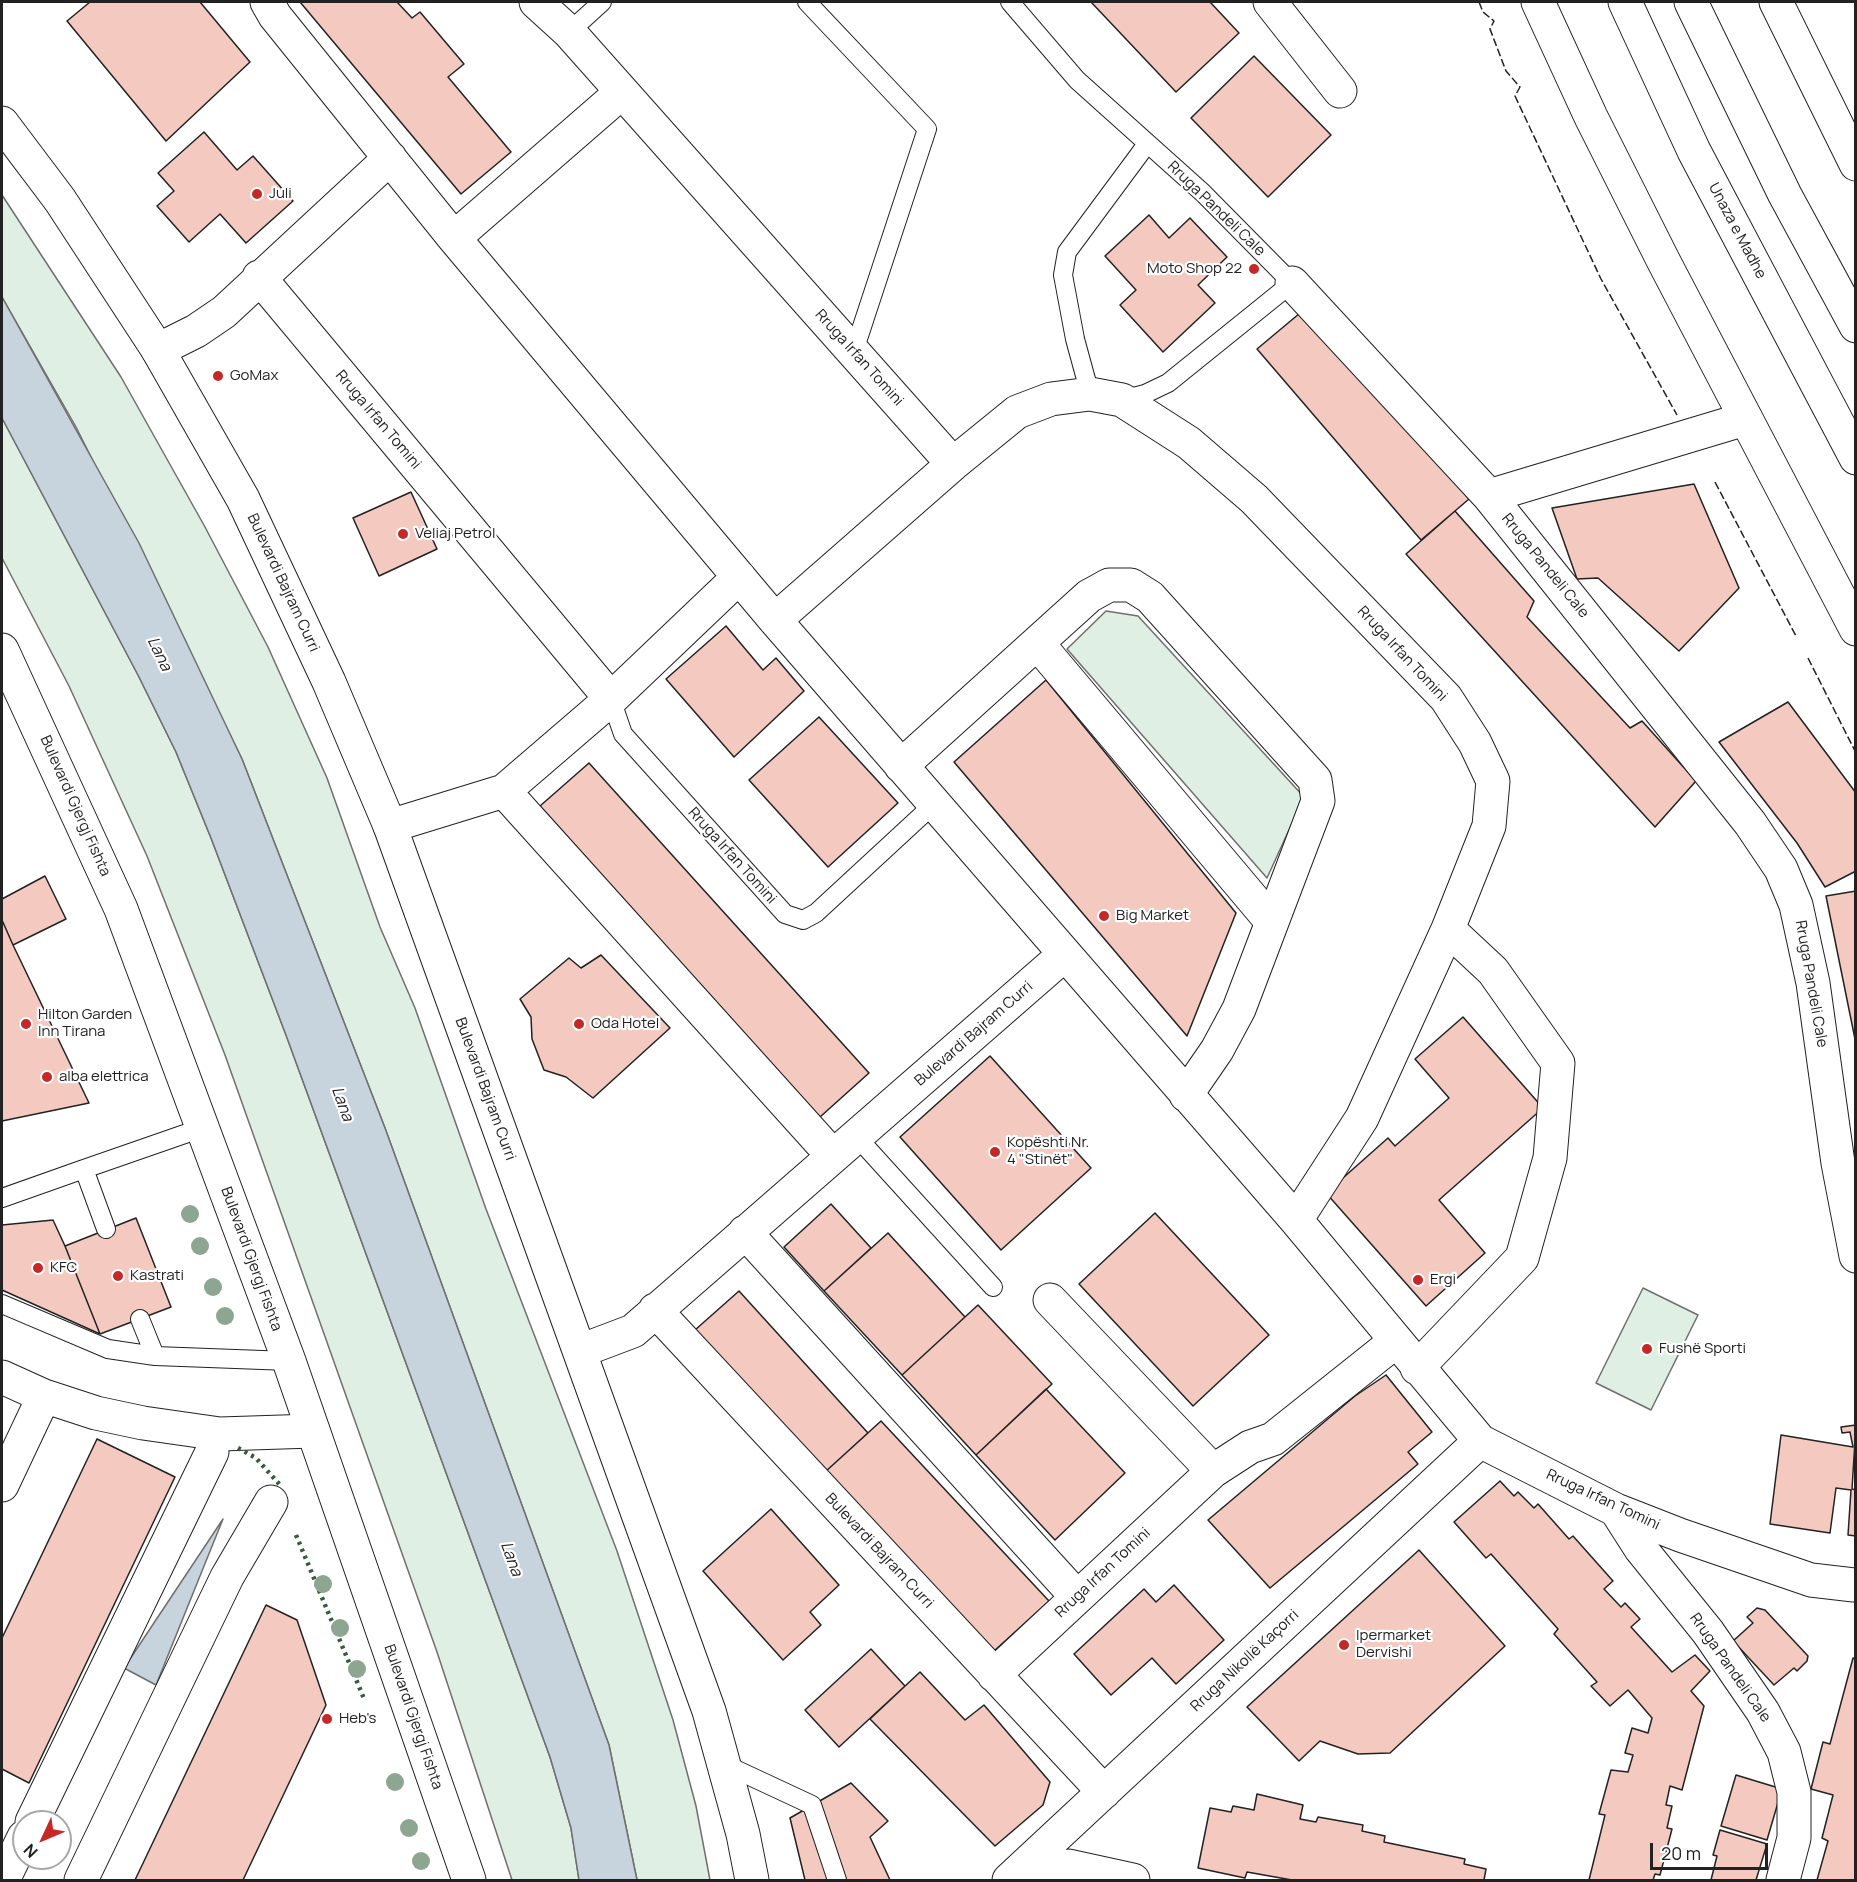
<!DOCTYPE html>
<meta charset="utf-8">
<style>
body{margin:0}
#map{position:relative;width:1857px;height:1882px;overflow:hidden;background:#fff;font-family:Manrope,sans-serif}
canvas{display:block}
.frame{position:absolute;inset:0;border:3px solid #222;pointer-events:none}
.north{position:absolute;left:12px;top:1810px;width:60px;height:60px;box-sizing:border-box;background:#fff;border:2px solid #a7a7a7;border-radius:50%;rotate:226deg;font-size:16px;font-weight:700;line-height:24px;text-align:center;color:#222}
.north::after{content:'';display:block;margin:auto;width:21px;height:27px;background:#c62828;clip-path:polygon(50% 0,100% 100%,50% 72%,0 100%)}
.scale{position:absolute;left:1650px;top:1843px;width:118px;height:27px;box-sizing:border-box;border:3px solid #222;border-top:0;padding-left:8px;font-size:18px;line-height:21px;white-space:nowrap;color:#222;-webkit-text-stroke:4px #fff;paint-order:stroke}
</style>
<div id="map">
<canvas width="1857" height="1882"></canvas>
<div class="frame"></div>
<div class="north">N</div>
<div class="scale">20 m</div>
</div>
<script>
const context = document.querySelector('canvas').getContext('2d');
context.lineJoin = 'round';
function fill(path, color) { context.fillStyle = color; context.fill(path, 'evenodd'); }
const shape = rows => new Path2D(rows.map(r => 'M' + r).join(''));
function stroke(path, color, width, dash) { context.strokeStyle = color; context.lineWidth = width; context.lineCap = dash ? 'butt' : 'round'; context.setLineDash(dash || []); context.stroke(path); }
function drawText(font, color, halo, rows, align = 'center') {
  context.font = font + ' Manrope,sans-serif'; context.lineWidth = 4.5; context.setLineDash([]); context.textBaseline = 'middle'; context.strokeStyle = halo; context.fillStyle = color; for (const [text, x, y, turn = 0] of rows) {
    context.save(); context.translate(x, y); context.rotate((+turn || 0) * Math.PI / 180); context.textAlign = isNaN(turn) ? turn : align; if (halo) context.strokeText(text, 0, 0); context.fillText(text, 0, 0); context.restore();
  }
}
const green = shape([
 [2,195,121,377,205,527,268,647,327,778,380,927,415,1008,486,1209,617,1551,673,1720,696,1806,710,1880,637,1880,609,1745,385,1128,242,759,76,427,2,297,2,195],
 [2,418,138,675,176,752,211,838,286,1035,550,1757,571,1828,579,1880,512,1880,437,1652,225,1055,147,856,69,686,2,558,2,418],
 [1106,611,1138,616,1304,797,1267,878,1067,649,1106,611],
 [1643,1288,1698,1315,1651,1410,1596,1383,1643,1288]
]);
fill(green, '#e0efe3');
stroke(green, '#6f6f6f', 1.5);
const water = shape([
 [2,297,139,543,242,759,385,1128,609,1745,637,1880,579,1880,571,1828,550,1757,286,1035,211,838,176,752,138,675,2,418,2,297],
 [223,1519,156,1685,124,1668,223,1519]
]);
fill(water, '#c7d3dd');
stroke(water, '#6f6f6f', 1.5);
const building = shape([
 [90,2,200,2,250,62,166,141,67,21,90,2],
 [300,2,397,2,412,18,420,12,464,64,448,77,511,152,461,194,300,2],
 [1091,2,1210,2,1239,33,1176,92,1091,2],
 [1254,56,1331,135,1268,197,1191,118,1254,56],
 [204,132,237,170,253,156,293,201,246,243,220,214,189,242,157,206,174,191,158,173,204,132],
 [1149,215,1169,238,1190,218,1227,257,1198,285,1215,303,1163,352,1120,305,1136,290,1105,256,1149,215],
 [1306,308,1469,499,1421,540,1257,349,1306,308],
 [1694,484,1739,588,1679,651,1598,578,1577,579,1552,508,1694,484],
 [411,492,437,549,379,576,353,518,411,492],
 [1455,511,1534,601,1527,617,1630,728,1642,721,1696,781,1655,827,1406,554,1455,511],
 [726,626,763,670,776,658,804,691,734,757,666,679,726,626],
 [1046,680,1236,913,1187,1036,954,762,1046,680],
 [1788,702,1856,793,1856,871,1825,887,1797,843,1719,742,1788,702],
 [819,717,898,803,828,867,749,780,819,717],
 [589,763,869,1073,820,1117,540,806,589,763],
 [45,876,66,919,13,945,2,920,2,899,45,876],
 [1856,891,1856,1044,1826,896,1856,891],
 [2,920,13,945,89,1103,2,1121,2,920],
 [601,955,670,1028,593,1098,566,1077,544,1070,532,1039,531,1017,520,999,569,958,581,968,601,955],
 [1463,1017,1543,1108,1439,1200,1485,1253,1426,1306,1326,1193,1388,1138,1395,1146,1449,1098,1415,1059,1463,1017],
 [990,1056,1091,1168,1001,1250,900,1137,990,1056],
 [831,1204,871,1248,824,1291,784,1247,831,1204],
 [1155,1213,1269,1335,1193,1406,1079,1284,1155,1213],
 [136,1218,171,1307,100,1334,65,1246,136,1218],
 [53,1220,65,1246,100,1334,2,1290,2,1225,53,1220],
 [888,1233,965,1317,902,1375,824,1291,888,1233],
 [739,1291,868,1433,825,1472,695,1330,739,1291],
 [978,1305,1052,1384,976,1455,902,1375,978,1305],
 [1386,1375,1432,1432,1408,1452,1418,1464,1270,1588,1208,1520,1355,1396,1386,1375],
 [1046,1389,1125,1473,1055,1540,976,1455,1046,1389],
 [881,1421,1049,1601,993,1652,825,1472,881,1421],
 [1856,1425,1852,1489,1856,1490,1856,1536,1848,1535,1851,1490,1836,1488,1830,1533,1770,1524,1781,1435,1853,1447,1850,1432,1842,1433,1841,1427,1856,1425],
 [97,1439,175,1477,29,1783,2,1769,2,1638,97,1439],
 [1500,1481,1514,1496,1518,1492,1534,1508,1538,1504,1569,1539,1573,1536,1613,1581,1604,1589,1621,1607,1625,1603,1640,1619,1631,1627,1672,1672,1695,1655,1710,1671,1691,1691,1704,1706,1682,1790,1670,1786,1666,1805,1672,1806,1667,1828,1672,1829,1660,1875,1655,1874,1653,1880,1589,1880,1605,1815,1599,1814,1611,1770,1628,1772,1633,1755,1625,1753,1632,1728,1648,1733,1652,1718,1628,1690,1610,1706,1591,1686,1597,1682,1554,1634,1558,1629,1491,1554,1486,1558,1454,1522,1500,1481],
 [771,1509,839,1585,810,1612,821,1625,783,1660,703,1571,771,1509],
 [1419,1550,1505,1646,1390,1753,1358,1754,1320,1741,1299,1761,1247,1707,1419,1550],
 [1174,1585,1224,1640,1176,1684,1152,1658,1111,1695,1074,1654,1144,1589,1156,1602,1174,1585],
 [266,1605,297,1620,326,1705,243,1880,135,1880,266,1605],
 [1757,1608,1765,1610,1808,1656,1807,1661,1797,1671,1794,1668,1774,1685,1733,1641,1753,1623,1747,1617,1757,1608],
 [871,1649,905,1686,839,1747,805,1710,871,1649],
 [1853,1658,1856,1659,1856,1880,1817,1880,1828,1841,1822,1838,1833,1795,1811,1789,1823,1742,1830,1744,1853,1658],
 [920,1672,965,1720,984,1705,1050,1782,1043,1805,995,1846,870,1719,920,1672],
 [1736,1775,1782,1789,1767,1840,1721,1826,1736,1775],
 [851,1783,888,1821,870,1837,890,1880,805,1880,790,1818,851,1783],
 [1257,1794,1303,1805,1300,1819,1316,1822,1318,1817,1363,1825,1362,1831,1385,1836,1384,1842,1465,1859,1464,1864,1486,1869,1484,1880,1292,1880,1247,1872,1245,1878,1198,1868,1210,1808,1231,1812,1233,1806,1254,1810,1257,1794],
 [1720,1830,1767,1844,1756,1880,1711,1880,1717,1856,1713,1855,1720,1830]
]);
fill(building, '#f3c9c0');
stroke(building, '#222', 1.5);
const lane = shape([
 [807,2,927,129,854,351],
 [1010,2,1077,80,1203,193,1292,283,1168,383,1145,394,1122,400],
 [569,32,602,2],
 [1090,394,1075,339,1063,275,1067,252,1147,144],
 [611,699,623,734,785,914,803,920,816,913,934,804],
 [856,1136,993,1287],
 [2,1198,84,1169],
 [106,1229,84,1169,202,1128],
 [2,1304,108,1349,155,1356],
 [140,1319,155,1356,289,1361],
 [724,1764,812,1805,837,1880]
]);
const street = shape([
 [267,2,275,16,454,238,775,620,1296,1220,1480,1441,1616,1510,1680,1535,1811,1580,1854,1585],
 [536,2,569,32,953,464],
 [1270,2,1340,91],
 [454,238,622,92],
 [259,277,611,699],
 [1292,283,1489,496,1750,823,1781,869,1796,905,1813,983,1838,1163,1856,1256],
 [158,350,196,331,224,312,390,158],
 [1489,496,1745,419],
 [775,620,953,464,1017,412,1051,399,1090,394,1122,400,1189,443,1254,499,1446,698,1475,743,1493,781,1489,826,1448,929,1362,1118,1296,1220],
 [1038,644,1272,922],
 [901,766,1089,596,1109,585,1131,585,1150,597,1315,780,1318,801,1239,1009,1217,1050,1186,1095],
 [504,791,833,1156],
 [390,826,504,791,611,699,739,577],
 [745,1232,1077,1597],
 [1050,1300,1213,1471],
 [655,1310,1104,1792],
 [580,1351,633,1331,1064,955],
 [1417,1368,1522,1258,1550,1158,1558,1063,1493,971,1448,929],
 [2,1377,44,1396,96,1413,143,1423,220,1434,313,1431],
 [2,1485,44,1396],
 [1616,1510,1641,1549,1708,1632,1763,1712,1784,1752,1794,1792,1794,1838,1783,1880],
 [994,1675,1213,1471,1250,1447,1273,1439,1396,1341],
 [32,1822,212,1452],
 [3,1880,24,1837],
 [81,1880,227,1577,271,1502],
 [1009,1880,1480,1441],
 [1015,1880,1069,1866,1133,1880]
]);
const secondary = shape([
 [1538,2,1591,117,1664,262,1856,629],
 [1776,2,1856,164]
]);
const primary = shape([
 [2,123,60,200,158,350,243,499,329,682,390,826,709,1711,743,1834,752,1880],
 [2,650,121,909,289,1361,469,1880]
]);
const highway = shape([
 [1625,2,1694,151,1856,458],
 [1691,2,1785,195,1856,326]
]);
stroke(lane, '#222', 20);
stroke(street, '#222', 35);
stroke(secondary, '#222', 35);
stroke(primary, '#222', 35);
stroke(highway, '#222', 35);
stroke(lane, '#fff', 18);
stroke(street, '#fff', 33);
stroke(secondary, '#fff', 33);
stroke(primary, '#fff', 33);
stroke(highway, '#fff', 33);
stroke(shape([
 [238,1448,256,1458,280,1485],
 [296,1535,365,1701]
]), '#2f5e38', 4.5, [3, 4.5]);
stroke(shape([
 [1479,2,1483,12,1494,21,1490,29,1506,71,1520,87,1515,96,1601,279,1677,415],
 [1715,482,1796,636],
 [1808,658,1856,753]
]), '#222', 1.5, [8, 3]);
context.fillStyle = '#8da692';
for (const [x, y] of [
 [190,1214],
 [200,1246],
 [213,1287],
 [225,1316],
 [323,1584],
 [340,1628],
 [357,1669],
 [395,1782],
 [409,1828],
 [421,1861]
]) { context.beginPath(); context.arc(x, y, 9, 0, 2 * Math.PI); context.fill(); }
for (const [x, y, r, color] of [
 [257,194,6,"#c62828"],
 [1254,269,6,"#c62828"],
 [218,376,6,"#c62828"],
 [403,534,6,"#c62828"],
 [1104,916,6,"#c62828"],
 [26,1024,6,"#c62828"],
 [579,1024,6,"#c62828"],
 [47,1077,6,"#c62828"],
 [995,1152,6,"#c62828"],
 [38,1268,6,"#c62828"],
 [118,1276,6,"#c62828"],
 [1418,1280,6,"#c62828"],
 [1647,1349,6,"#c62828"],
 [1344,1645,6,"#c62828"],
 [327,1719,6,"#c62828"]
]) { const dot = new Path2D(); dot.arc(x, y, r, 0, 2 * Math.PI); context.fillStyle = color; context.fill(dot); stroke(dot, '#fff', 2); }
drawText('15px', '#222', '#fff', [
 ["Juli",269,194],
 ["Moto Shop 22",1242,269,"right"],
 ["GoMax",230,376],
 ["Veliaj Petrol",415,534],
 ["Big Market",1116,916],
 ["Hilton Garden",38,1015],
 ["Inn Tirana",38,1032],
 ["Oda Hotel",591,1024],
 ["alba elettrica",59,1077],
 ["Kopështi Nr.",1007,1143],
 ["4 \"Stinët\"",1007,1160],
 ["KFC",50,1268],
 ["Kastrati",130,1276],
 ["Ergi",1430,1280],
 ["Fushë Sporti",1659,1349],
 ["Ipermarket",1356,1636],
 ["Dervishi",1356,1653],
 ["Heb's",339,1719]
], 'left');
drawText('15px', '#222', '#fff', [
 ["Rruga Pandeli Cale",1216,209,44],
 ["Unaza e Madhe",1737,231,62],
 ["Rruga Irfan Tomini",859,358,48],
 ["Rruga Irfan Tomini",378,420,50],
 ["Rruga Pandeli Cale",1545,566,51],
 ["Bulevardi Bajram Curri",283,583,65],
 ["Rruga Irfan Tomini",1402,654,47],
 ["Bulevardi Gjergj Fishta",75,806,66],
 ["Rruga Irfan Tomini",732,856,48],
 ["Rruga Pandeli Cale",1811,984,80],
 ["Bulevardi Bajram Curri",974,1034,-41],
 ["Bulevardi Bajram Curri",485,1089,70],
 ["Bulevardi Gjergj Fishta",251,1259,70],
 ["Rruga Irfan Tomini",1603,1500,25],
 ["Bulevardi Bajram Curri",879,1551,47],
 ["Rruga Irfan Tomini",1103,1573,-43],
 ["Rruga Nikollë Kaçorri",1245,1661,-43],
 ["Rruga Pandeli Cale",1730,1668,55],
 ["Bulevardi Gjergj Fishta",413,1717,71]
]);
drawText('italic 16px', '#222', '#fff', [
 ["Lana",159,654,64],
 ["Lana",342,1104,70],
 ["Lana",511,1559,70]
]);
</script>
